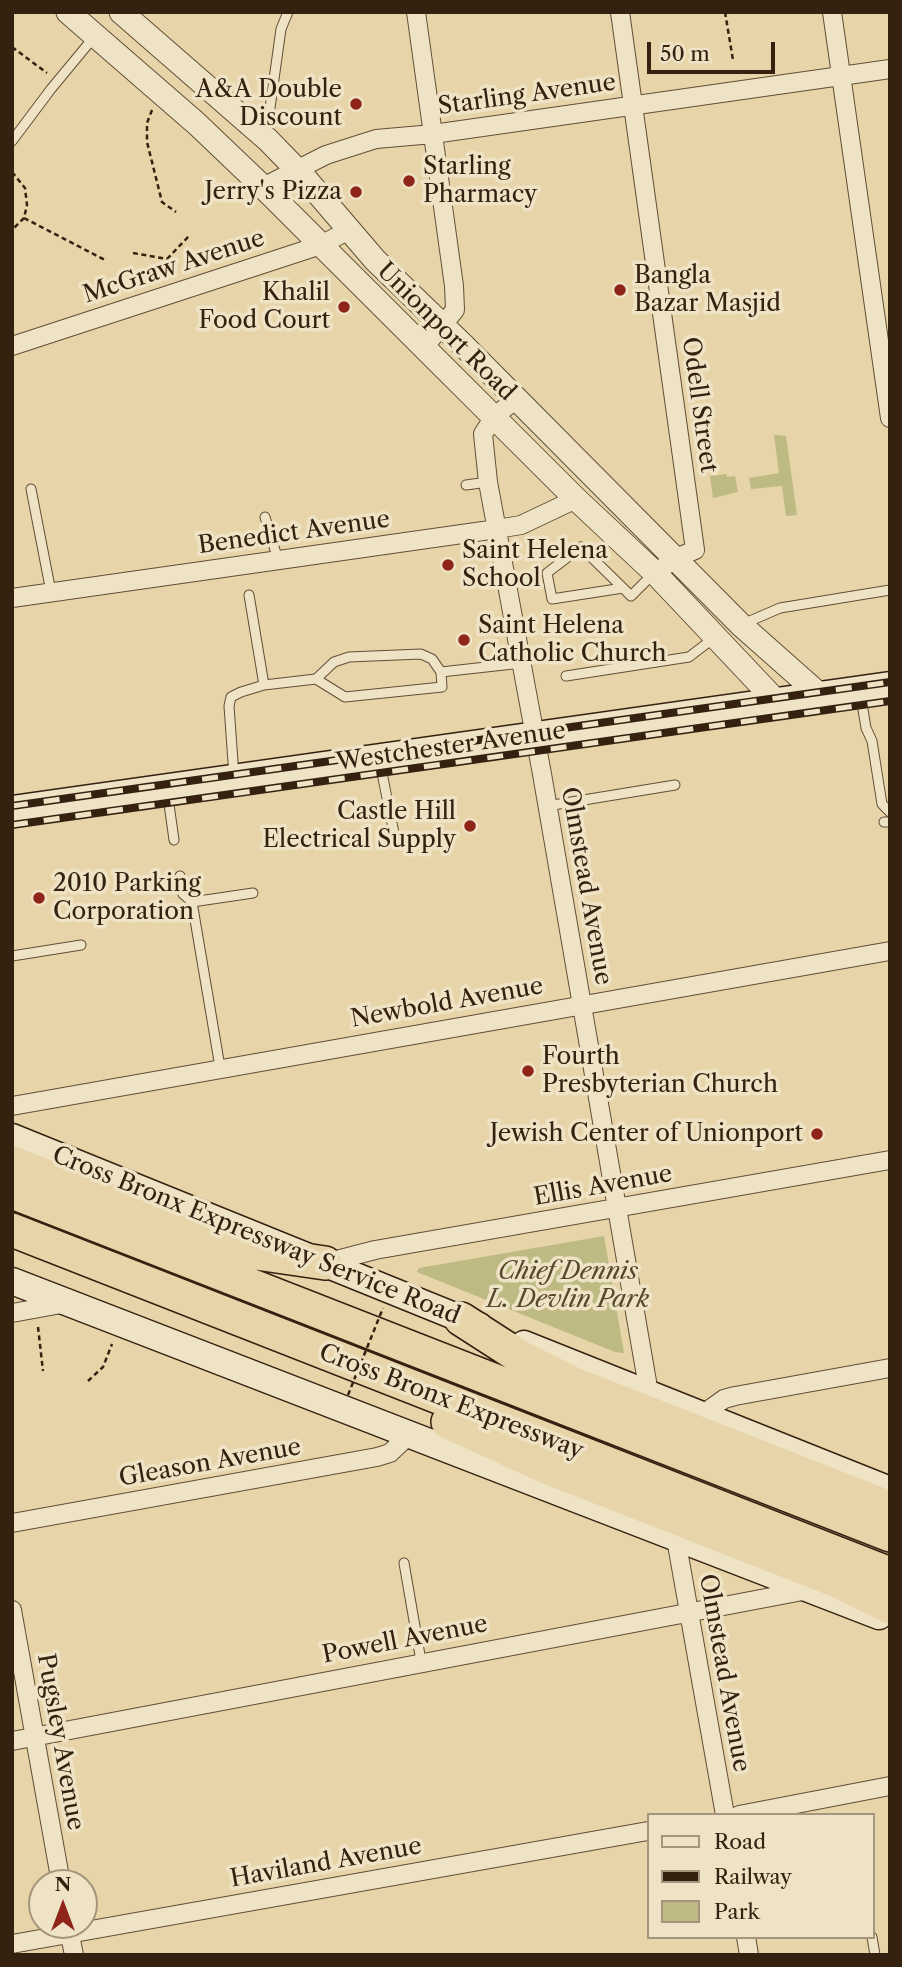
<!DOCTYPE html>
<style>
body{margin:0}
#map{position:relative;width:902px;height:1967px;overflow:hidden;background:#e7d4a8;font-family:"Libre Caslon Text",serif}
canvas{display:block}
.frame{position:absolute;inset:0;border:14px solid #352110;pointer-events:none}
.legend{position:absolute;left:647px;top:1813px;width:228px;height:126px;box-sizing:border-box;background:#efe3c6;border:2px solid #a5957d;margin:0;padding:9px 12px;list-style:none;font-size:21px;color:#352110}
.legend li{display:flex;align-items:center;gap:14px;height:35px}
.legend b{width:35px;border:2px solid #a5957d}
.north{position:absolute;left:28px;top:1869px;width:70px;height:70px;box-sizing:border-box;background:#efe3c6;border:2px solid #a5957d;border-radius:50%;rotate:0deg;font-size:19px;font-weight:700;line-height:28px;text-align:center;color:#352110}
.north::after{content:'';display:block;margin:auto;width:24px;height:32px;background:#8f2418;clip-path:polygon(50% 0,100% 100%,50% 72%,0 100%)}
.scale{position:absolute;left:647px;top:42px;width:128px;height:32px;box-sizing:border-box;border:4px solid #352110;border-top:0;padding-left:9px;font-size:21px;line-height:24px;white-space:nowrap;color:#352110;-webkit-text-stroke:5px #efe3c6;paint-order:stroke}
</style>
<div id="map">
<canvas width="902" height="1967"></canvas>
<div class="frame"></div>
<ul class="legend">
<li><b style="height:9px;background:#efe3c6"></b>Road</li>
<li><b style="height:9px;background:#352110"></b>Railway</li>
<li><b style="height:19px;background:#bdbb83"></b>Park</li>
</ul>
<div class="north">N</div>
<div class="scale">50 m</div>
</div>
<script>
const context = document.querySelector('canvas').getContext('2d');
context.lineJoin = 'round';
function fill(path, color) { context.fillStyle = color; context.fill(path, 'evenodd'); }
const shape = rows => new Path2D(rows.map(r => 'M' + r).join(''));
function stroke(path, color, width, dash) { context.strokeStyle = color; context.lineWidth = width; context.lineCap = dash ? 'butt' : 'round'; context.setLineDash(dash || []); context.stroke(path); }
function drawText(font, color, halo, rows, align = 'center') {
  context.font = font + ' "Libre Caslon Text",serif'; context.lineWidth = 7; context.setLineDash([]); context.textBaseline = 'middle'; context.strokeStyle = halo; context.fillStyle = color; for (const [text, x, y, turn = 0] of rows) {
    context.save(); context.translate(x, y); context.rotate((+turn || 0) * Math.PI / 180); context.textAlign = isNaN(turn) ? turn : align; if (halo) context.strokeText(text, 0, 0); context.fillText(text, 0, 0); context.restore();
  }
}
fill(shape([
 [774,435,786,436,797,515,786,516,782,486,751,489,749,478,779,473],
 [726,474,727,477,735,476,738,492,713,498,710,476],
 [604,1236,624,1353,615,1352,417,1272,419,1268]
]), '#bdbb83');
const service = shape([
 [262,132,269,115,281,29,288,12],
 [12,141,51,89,94,37],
 [466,485,488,482],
 [31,489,51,592],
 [265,517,278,560],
 [623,588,552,599,547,573,581,547,623,588,631,596,653,574],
 [249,595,264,685],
 [743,624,780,608,890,590],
 [566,676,689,657,715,637],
 [316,679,334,662,349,657,421,654,432,659,441,672],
 [860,691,866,728,872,741,882,804,890,812],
 [379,758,396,843],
 [234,776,229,706,231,697,241,692,264,685,316,679,345,697,442,687,441,672,522,663],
 [167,790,174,840],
 [547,806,675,785],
 [884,822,890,822],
 [180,876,183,894,192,902,220,1067],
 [192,902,253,893],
 [12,956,81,945],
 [404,1563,421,1661],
 [872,1937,875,1955]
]);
const minor = shape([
 [416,12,454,286,455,310,425,346],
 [620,12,695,550,676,558,655,573],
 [832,12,890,418],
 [263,187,326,155,376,139,433,134,890,69],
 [12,346,321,245,349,230],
 [516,399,494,417,483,434,488,482,542,774,649,1393],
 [12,598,497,529,521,525,576,499],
 [12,1106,890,951],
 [325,1263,375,1250,890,1160],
 [12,1313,67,1303],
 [703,1414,724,1399,735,1396,890,1368],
 [12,1523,377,1457,390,1453,410,1434],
 [676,1539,725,1815],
 [12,1610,61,1883],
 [12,1741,808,1590],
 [739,1815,890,1786],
 [68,1925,74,1955],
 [746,1937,749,1955],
 [12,1944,648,1831]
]);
const tertiary = shape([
 [68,12,197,124,263,187,576,499,655,573,776,701],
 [121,12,268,140,304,177,375,260,463,345,741,625,820,695]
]);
const secondary = shape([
 [12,809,890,685],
 [12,1137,479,1326],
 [12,1281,879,1616],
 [524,1344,890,1490]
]);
const motorway = shape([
 [12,1163,209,1239,256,1253,325,1263],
 [12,1192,890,1535],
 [12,1230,890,1574],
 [461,1319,520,1357,572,1383,890,1508],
 [448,1422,546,1467,837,1581,890,1607]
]);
stroke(service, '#624e36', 11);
stroke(minor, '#624e36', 20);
stroke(tertiary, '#624e36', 25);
stroke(secondary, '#352110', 29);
stroke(motorway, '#352110', 36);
stroke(shape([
 [702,12,708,12],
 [725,12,733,60],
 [12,47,47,73],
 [152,110,147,123,147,142,162,202,176,212],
 [12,172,25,188,27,205,24,218,12,230],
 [24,218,105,260],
 [133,253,167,259],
 [167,259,189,236],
 [167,259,172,276],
 [38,1327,43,1371],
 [88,1381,103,1367,112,1344]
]), '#352110', 2.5, [5, 3.5]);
stroke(service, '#efe3c6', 9);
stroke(minor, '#efe3c6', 18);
stroke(tertiary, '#efe3c6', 23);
stroke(secondary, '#efe3c6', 26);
stroke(motorway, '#e7d4a8', 33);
const rail = shape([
 [12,806,890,682],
 [12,825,890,701]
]);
stroke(rail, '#352110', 8);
stroke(rail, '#efe3c6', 5, [16]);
stroke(shape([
 [348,1395,383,1308]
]), '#352110', 2.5, [5, 3.5]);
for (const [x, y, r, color] of [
 [356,104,7,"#8f2418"],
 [409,181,7,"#8f2418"],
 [356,192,7,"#8f2418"],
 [620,290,7,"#8f2418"],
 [344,307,7,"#8f2418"],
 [448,565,7,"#8f2418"],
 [464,640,7,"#8f2418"],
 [470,826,7,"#8f2418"],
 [39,898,7,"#8f2418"],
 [528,1071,7,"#8f2418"],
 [817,1134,7,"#8f2418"]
]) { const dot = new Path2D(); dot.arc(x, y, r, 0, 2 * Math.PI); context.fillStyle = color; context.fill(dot); stroke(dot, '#efe3c6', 2.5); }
drawText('24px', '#352110', '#efe3c6', [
 ["A&A Double",342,90,"right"],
 ["Discount",342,118,"right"],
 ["Starling",423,167],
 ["Pharmacy",423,195],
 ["Jerry's Pizza",342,192,"right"],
 ["Bangla",634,276],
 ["Bazar Masjid",634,304],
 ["Khalil",330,293,"right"],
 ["Food Court",330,321,"right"],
 ["Saint Helena",462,551],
 ["School",462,579],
 ["Saint Helena",478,626],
 ["Catholic Church",478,654],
 ["Castle Hill",456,812,"right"],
 ["Electrical Supply",456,840,"right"],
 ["2010 Parking",53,884],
 ["Corporation",53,912],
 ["Fourth",542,1057],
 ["Presbyterian Church",542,1085],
 ["Jewish Center of Unionport",803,1134,"right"]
], 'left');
drawText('24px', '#352110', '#efe3c6', [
 ["Starling Avenue",527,95,-8],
 ["McGraw Avenue",174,267,-18],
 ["Unionport Road",446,332,45],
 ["Odell Street",699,405,82],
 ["Benedict Avenue",294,533,-8],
 ["Westchester Avenue",451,747,-8],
 ["Olmstead Avenue",586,886,80],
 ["Newbold Avenue",447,1003,-10],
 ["Ellis Avenue",603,1186,-10],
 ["Cross Bronx Expressway Service Road",256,1236,22],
 ["Cross Bronx Expressway",451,1402,21],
 ["Gleason Avenue",210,1463,-10],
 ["Powell Avenue",405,1640,-11],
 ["Olmstead Avenue",724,1673,80],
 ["Pugsley Avenue",60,1742,80],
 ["Haviland Avenue",326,1863,-10]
]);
drawText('italic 24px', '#57482d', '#efe3c6', [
 ["Chief Dennis",568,1272],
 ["L. Devlin Park",568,1300]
]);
</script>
